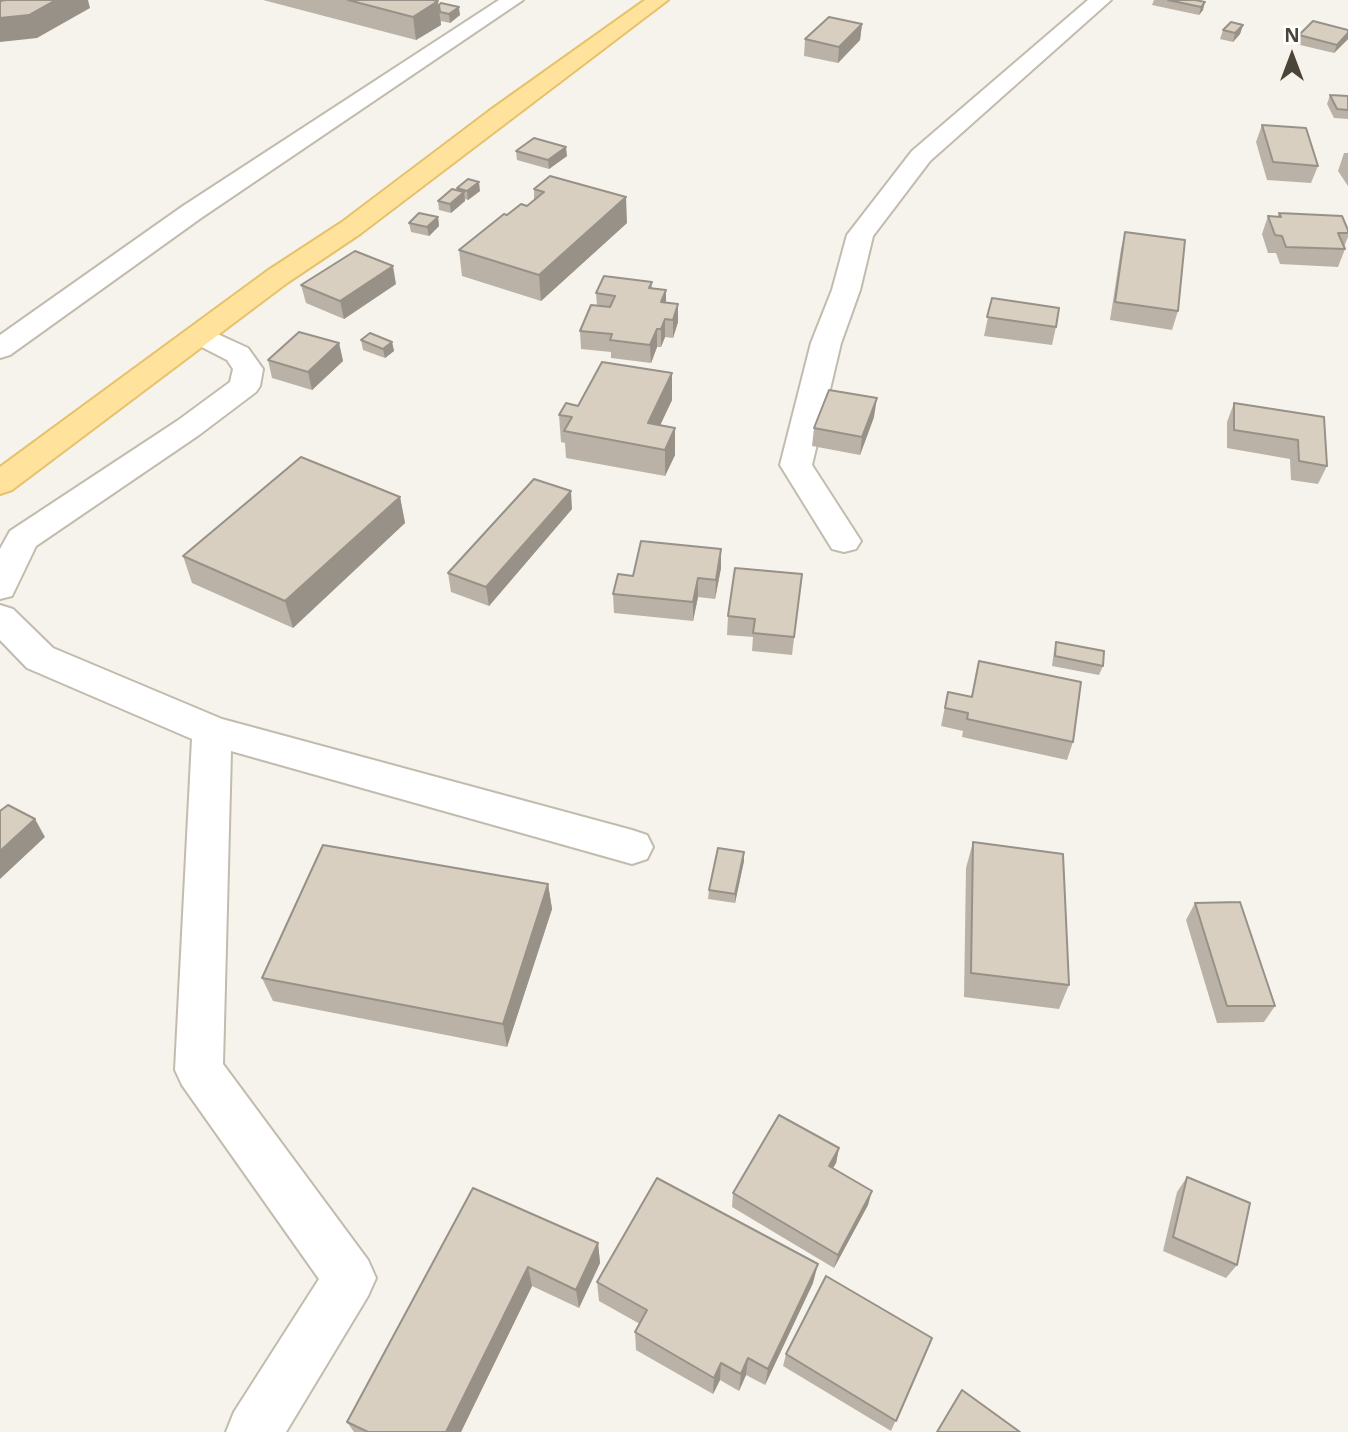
<!DOCTYPE html>
<style>
body{margin:0}
#map{position:relative;width:1348px;height:1432px;overflow:hidden;background:#f6f3ec;font-family:"Open Sans",sans-serif}
canvas{display:block}
.north{position:absolute;left:1257px;top:21px;width:70px;height:70px;-webkit-text-stroke:5px #fff;paint-order:stroke;rotate:0deg;font-size:19px;font-weight:700;line-height:28px;text-align:center;color:#4b4439}
.north::after{content:'';display:block;margin:auto;width:24px;height:32px;background:#4b4439;clip-path:polygon(50% 0,100% 100%,50% 72%,0 100%)}
</style>
<div id="map">
<canvas width="1348" height="1432"></canvas>
<div class="north">N</div>
</div>
<script>
const context = document.querySelector('canvas').getContext('2d');
context.lineJoin = 'round';
const shape = rows => new Path2D(rows.map(r => 'M' + r).join(''));
function stroke(path, color, width, dash) { context.strokeStyle = color; context.lineWidth = width; context.lineCap = dash ? 'butt' : 'round'; context.setLineDash(dash || []); context.stroke(path); }
function fill(path, color) { context.fillStyle = color; context.fill(path, 'evenodd'); }
const street = shape([
 [499,0,523,0,201,218,10,355,0,358,0,335,183,206,499,0],
 [1088,0,1111,0,930,161,873,236,860,290,841,343,812,465,861,541,856,549,844,552,832,549,780,465,811,343,832,290,847,235,912,151,1088,0],
 [200,326,248,348,263,369,260,386,256,392,199,435,36,546,12,596,0,599,0,549,10,531,177,421,230,382,233,369,227,360,190,341,185,335,190,329,200,326],
 [0,605,13,609,53,648,222,719,632,830,647,835,653,847,647,859,632,864,231,751,223,1064,368,1260,376,1278,368,1296,286,1432,226,1432,234,1412,319,1279,182,1085,175,1070,192,739,27,668,0,640,0,605]
]);
const primary = shape([
 [645,0,668,0,360,234,287,283,12,490,0,494,0,467,267,271,342,222,489,111,645,0]
]);
stroke(street, '#c2bbae', 4);
stroke(primary, '#e6c16a', 4);
fill(street, '#fff');
fill(primary, '#ffe39c');
fill(shape([
 [263,0,432,0,439,5,460,15,450,23,441,21,441,25,416,40],
 [1154,0,1195,0,1203,10,1199,15,1152,5],
 [862,24,860,40,838,63,804,56,805,39],
 [1243,25,1240,34,1233,42,1220,39,1223,30],
 [1299,35,1348,39,1334,53,1296,44],
 [1330,95,1348,96,1348,119,1334,118,1327,104],
 [1262,125,1318,166,1311,183,1267,180,1256,142],
 [516,151,567,156,549,169,517,160],
 [1344,153,1348,153,1348,186,1338,171],
 [550,176,627,223,541,301,462,276,459,250,507,215,527,206,534,200,534,189],
 [457,188,480,191,468,200,465,199,465,201,451,213,439,210,438,201,457,190],
 [1279,213,1348,230,1348,237,1344,247,1345,249,1338,267,1280,264,1276,253,1268,253,1262,234,1268,216,1278,216],
 [438,217,439,226,429,236,411,232,409,223],
 [1125,232,1178,311,1172,330,1110,320,1121,249],
 [652,282,652,288,666,290,666,303,678,304,678,322,673,338,665,337,661,347,657,347,651,363,611,358,611,352,581,349,580,331,597,306,596,293],
 [396,284,344,319,306,303,301,285],
 [992,298,1056,327,1052,345,984,336],
 [361,340,392,342,394,351,385,358,363,350],
 [339,343,343,361,312,390,272,378,268,360],
 [672,373,672,400,660,425,675,428,675,455,665,476,566,458,565,443,561,442,559,415,578,406],
 [1234,403,1324,417,1327,466,1318,484,1291,480,1290,459,1227,448,1227,422],
 [874,417,860,455,812,446,814,428],
 [400,497,405,523,293,628,192,583,183,556],
 [572,509,489,606,451,592,448,573],
 [721,568,715,599,698,597,693,621,614,613,613,594,633,576],
 [802,574,792,655,752,651,753,637,727,635,728,616],
 [1056,642,1103,666,1099,675,1052,666,1054,651],
 [979,661,1073,742,1067,760,962,737,963,731,941,726,948,692,971,697],
 [973,842,1069,985,1059,1009,964,997,966,868],
 [744,852,744,861,735,903,708,899,709,890],
 [548,884,552,909,507,1047,273,1001,262,978],
 [1195,903,1275,1006,1264,1022,1217,1023,1186,920],
 [839,1148,836,1163,833,1168,868,1205,834,1268,732,1207,733,1193],
 [1187,1177,1237,1265,1226,1278,1163,1251,1177,1192],
 [473,1188,598,1243,600,1263,579,1308,532,1286,461,1432,354,1432,347,1422],
 [597,1282,813,1283,765,1385,746,1375,739,1391,720,1380,713,1394,636,1350,635,1332,640,1324,599,1301],
 [932,1338,891,1431,783,1366,786,1354]
]), '#bab2a6');
fill(shape([
 [56,0,88,0,90,8,37,38,0,42,0,18],
 [438,1,441,25,416,40,413,17],
 [1205,2,1203,10,1199,15,1201,7],
 [459,7,460,15,450,23,449,14],
 [862,24,860,40,838,63,839,47],
 [1243,25,1240,34,1233,42,1235,33],
 [1348,33,1348,39,1334,53,1337,45],
 [566,147,567,156,549,169,548,160],
 [479,182,480,191,468,200,467,191],
 [464,192,465,201,451,213,450,204],
 [626,197,627,223,541,301,539,275],
 [438,217,439,226,429,236,427,227],
 [393,266,396,284,344,319,340,301],
 [666,290,666,308,661,302],
 [678,304,678,322,673,338,673,320],
 [665,319,665,337,661,347,661,329],
 [657,329,657,347,651,363,650,345],
 [392,342,394,351,385,358,383,349],
 [339,343,343,361,312,390,308,372],
 [672,373,672,400,650,447,648,423],
 [877,398,874,417,860,455,862,437],
 [675,428,675,455,665,476,665,450],
 [571,491,572,509,489,606,486,587],
 [400,497,405,523,293,628,285,601],
 [721,549,721,568,715,599,716,580],
 [698,578,698,597,693,621,693,602],
 [35,819,45,837,0,879,0,851],
 [744,852,744,861,735,903,735,894],
 [548,884,552,909,507,1047,503,1024],
 [839,1148,836,1163,826,1180,829,1166],
 [872,1191,868,1205,834,1268,838,1255],
 [598,1243,600,1263,579,1308,576,1290],
 [818,1264,813,1283,765,1385,768,1369],
 [528,1267,532,1286,461,1432,446,1432],
 [748,1358,746,1375,739,1391,741,1374],
 [721,1363,720,1380,713,1394,714,1378]
]), '#979187');
const building = shape([
 [6,0,56,0,29,15,0,18,0,1,6,0],
 [348,0,432,0,438,1,413,17,348,0],
 [1168,0,1195,0,1205,2,1201,7,1168,0],
 [441,3,459,7,449,14,440,12,439,5,441,3],
 [829,17,862,24,839,47,805,39,829,17],
 [1313,21,1348,30,1348,33,1337,45,1299,35,1313,21],
 [1231,22,1243,25,1235,33,1223,30,1231,22],
 [1330,95,1348,96,1348,110,1337,109,1330,95],
 [1262,125,1306,128,1318,166,1273,162,1262,125],
 [534,138,566,147,548,160,516,151,534,138],
 [550,176,626,197,539,275,459,250,504,214,507,215,521,204,527,206,544,192,534,189,550,176],
 [468,179,479,182,467,191,457,188,468,179],
 [452,189,464,192,450,204,438,201,452,189],
 [419,213,438,217,427,227,409,223,419,213],
 [1279,213,1342,216,1348,230,1348,233,1338,233,1345,249,1286,247,1282,236,1275,235,1268,216,1281,217,1279,213],
 [1125,232,1185,240,1178,311,1115,302,1125,232],
 [355,251,393,266,340,301,301,285,355,251],
 [604,276,652,282,649,288,666,290,661,302,678,304,673,320,665,319,661,329,657,329,650,345,610,340,612,334,580,331,591,305,610,307,615,296,596,293,604,276],
 [992,298,1059,308,1056,327,987,317,992,298],
 [299,332,339,343,308,372,268,360,299,332],
 [370,333,392,342,383,349,361,340,370,333],
 [602,362,672,373,648,423,675,428,665,450,564,431,572,417,559,415,566,403,578,406,602,362],
 [829,390,877,398,862,437,814,428,829,390],
 [1234,403,1324,417,1327,466,1299,461,1298,440,1234,430,1234,403],
 [301,457,400,497,285,601,183,556,301,457],
 [534,479,571,491,486,587,448,573,534,479],
 [641,541,721,549,716,580,698,578,693,602,613,594,618,574,633,576,641,541],
 [735,568,802,574,794,637,753,633,755,619,728,616,735,568],
 [1056,642,1104,651,1103,666,1055,656,1056,642],
 [979,661,1081,682,1073,742,967,719,968,713,945,708,948,692,972,697,979,661],
 [8,805,35,819,0,851,0,811,8,805],
 [973,842,1063,854,1069,985,971,973,973,842],
 [323,845,548,884,503,1024,262,978,323,845],
 [718,848,744,852,735,894,709,890,718,848],
 [1240,902,1275,1006,1227,1006,1195,903,1240,902],
 [779,1115,839,1148,829,1166,872,1191,838,1255,733,1193,779,1115],
 [1187,1177,1250,1203,1237,1265,1173,1237,1187,1177],
 [657,1178,818,1264,768,1369,748,1358,741,1374,721,1363,714,1378,635,1332,647,1310,597,1282,657,1178],
 [473,1188,598,1243,576,1290,528,1267,446,1432,368,1432,347,1422,473,1188],
 [826,1276,932,1338,896,1421,786,1354,826,1276],
 [962,1390,1020,1432,937,1432,962,1390]
]);
fill(building, '#d8cfc1');
stroke(building, '#979187', 2);
</script>
